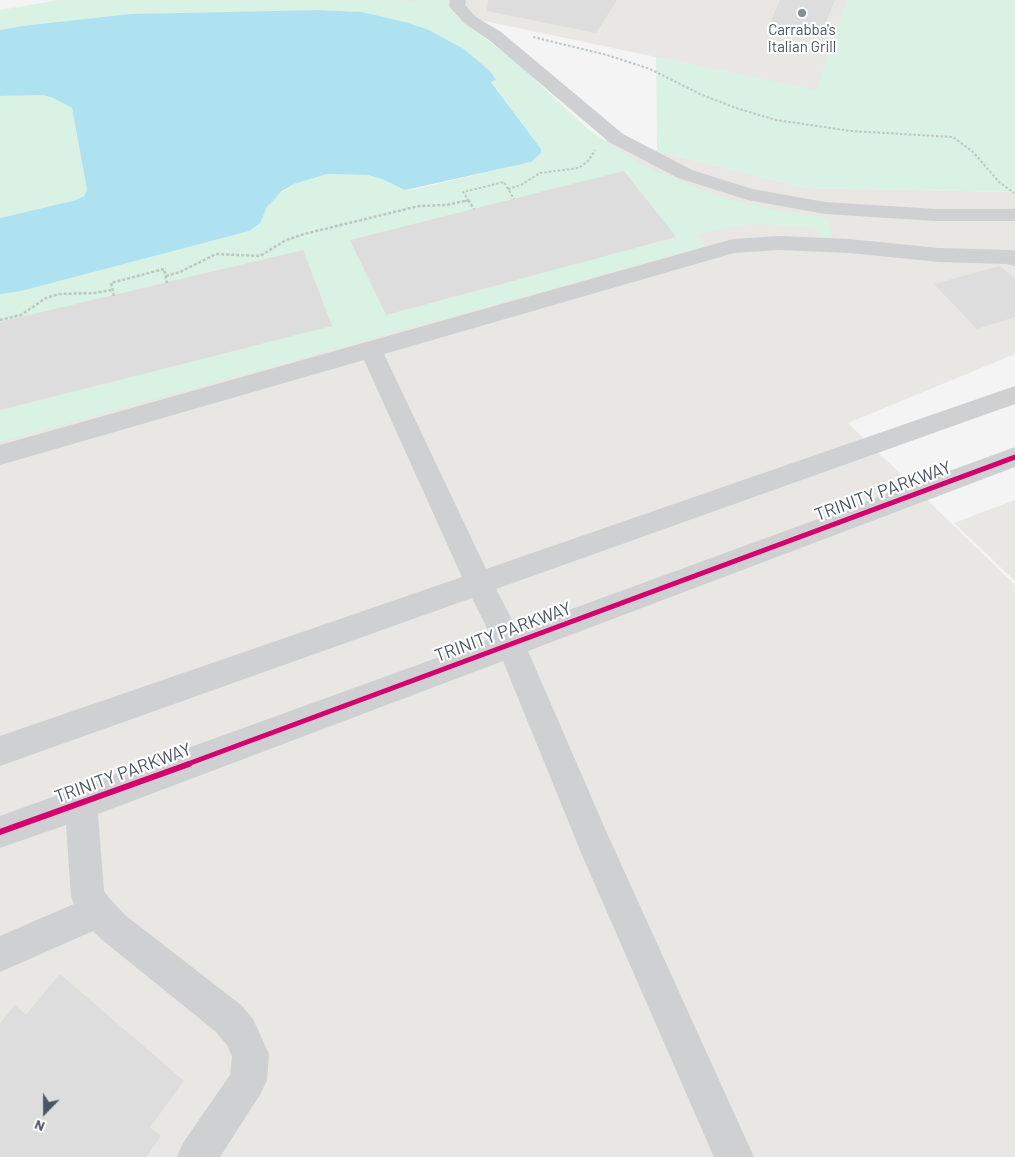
<!DOCTYPE html>
<style>
body{margin:0}
#map{position:relative;width:1015px;height:1157px;overflow:hidden;background:#f4f4f4;font-family:Barlow,sans-serif}
canvas{display:block}
.north{position:absolute;left:20px;top:1087px;width:50px;height:50px;-webkit-text-stroke:4px #fff;paint-order:stroke;rotate:202deg;font-size:14px;font-weight:700;line-height:20px;text-align:center;color:#4a5661}
.north::after{content:'';display:block;margin:auto;width:18px;height:22px;background:#4a5661;clip-path:polygon(50% 0,100% 100%,50% 72%,0 100%)}
</style>
<div id="map">
<canvas width="1015" height="1157"></canvas>
<div class="north">N</div>
</div>
<script>
const context = document.querySelector('canvas').getContext('2d');
context.lineJoin = 'round';
function fill(path, color) { context.fillStyle = color; context.fill(path, 'evenodd'); }
const shape = rows => new Path2D(rows.map(r => 'M' + r).join(''));
function stroke(path, color, width, dash) { context.strokeStyle = color; context.lineWidth = width; context.lineCap = dash ? 'butt' : 'round'; context.setLineDash(dash || []); context.stroke(path); }
function drawText(font, color, halo, rows, align = 'center') {
  context.font = font + ' Barlow,sans-serif'; context.lineWidth = 4.5; context.setLineDash([]); context.textBaseline = 'middle'; context.strokeStyle = halo; context.fillStyle = color; for (const [text, x, y, turn = 0] of rows) {
    context.save(); context.translate(x, y); context.rotate((+turn || 0) * Math.PI / 180); context.textAlign = isNaN(turn) ? turn : align; if (halo) context.strokeText(text, 0, 0); context.fillText(text, 0, 0); context.restore();
  }
}
fill(shape([
 [385,0,847,0,817,91],
 [616,138,657,151,806,188,1015,192,1015,354,848,423,1015,585,1015,1157,0,1157,0,293,531,162],
 [1015,500,1015,581,954,523]
]), '#e8e7e3');
fill(shape([
 [59,0,402,0,412,2,415,0,448,0,450,8,457,16,519,65,589,130,634,160,656,171,717,196,774,210,824,217,829,222,832,238,818,236,816,228,764,224,742,225,694,234,706,246,0,442,0,410,332,326,303,250,0,322,0,294,21,291,264,213,274,198,294,184,327,174,368,175,382,179,405,190,416,189,530,162,541,149,491,81,496,79,491,72,464,49,427,29,405,22,362,12,318,10,172,13,22,26,0,30,0,10],
 [624,172,675,237,386,315,350,240],
 [847,0,1015,0,1015,192,806,188,657,151,656,57,816,90],
 [43,95,53,98,72,108,87,191,84,196,76,200,0,218,0,96]
]), '#d9f2e3');
fill(shape([
 [318,10,362,12,405,22,427,29,464,49,491,72,496,80,491,82,541,149,541,153,531,162,405,190,382,179,368,175,327,174,294,184,282,191,267,207,260,223,249,231,21,291,0,294,0,218,76,200,84,196,87,190,72,108,53,98,43,95,0,96,0,30,22,26,131,14]
]), '#aee2f0');
fill(shape([
 [488,0,617,0,596,33,487,11],
 [780,0,835,0,820,37,768,27],
 [624,171,676,237,386,315,350,240],
 [303,250,332,326,0,410,0,322],
 [1000,266,1015,279,1015,317,977,329,934,284],
 [60,974,184,1081,150,1127,161,1136,146,1157,0,1157,0,1023,15,1005,26,1015]
]), '#ddddde');
stroke(shape([
 [533,37,607,55,650,69,700,94,736,108,776,120,851,131,953,137,973,152,999,182,1014,193],
 [508,189,521,185,540,173,579,168,589,160,595,150],
 [465,201,469,200],
 [469,201,463,192,504,182,514,199]
]), '#bcc7c4', 2, [2.5, 2]);
stroke(shape([
 [468,200,474,209],
 [166,276,180,272,216,254,260,256,286,240,304,234,419,206,447,205,469,200],
 [114,296,111,283,164,269,167,283],
 [0,320,21,315,46,298,59,294,95,293,111,290]
]), '#bcc7c4', 2.5, [3, 2]);
fill(shape([
 [450,0,466,0,465,5,476,17,501,32,623,134,692,170,752,189,825,202,936,209,1015,209,1015,221,936,221,825,214,748,200,678,178,609,142,489,40,464,23,449,6,450,0],
 [779,236,849,239,939,248,1011,250,1015,251,1015,266,1007,264,939,262,849,253,779,250,734,253,384,354,486,569,1015,386,1015,404,496,589,517,629,1015,447,1015,467,528,651,606,831,754,1157,714,1157,582,855,503,661,98,814,104,891,110,899,125,915,241,1005,253,1019,269,1054,267,1080,261,1093,220,1157,177,1157,183,1143,230,1075,232,1056,227,1045,215,1031,101,939,93,931,0,972,0,936,74,904,71,896,66,825,0,848,0,816,492,638,472,598,0,766,0,736,462,577,364,360,0,465,0,445,733,239,779,236]
]), '#ced0d2');
stroke(shape([
 [185,765,1015,457]
]), '#d6006c', 5);
stroke(shape([
 [0,832,189,764]
]), '#d6006c', 6);
for (const [x, y, r, color] of [
 [802,13,5,"#868d94"]
]) { const dot = new Path2D(); dot.arc(x, y, r, 0, 2 * Math.PI); context.fillStyle = color; context.fill(dot); stroke(dot, '#fff', 2); }
drawText('15px', '#4a5661', '#fff', [
 ["Carrabba's",802,30],
 ["Italian Grill",802,47]
]);
drawText('18px', '#4a5661', '#fff', [
 ["TRINITY PARKWAY",883,491,-20],
 ["TRINITY PARKWAY",503,632,-20],
 ["TRINITY PARKWAY",123,773,-20]
]);
</script>
